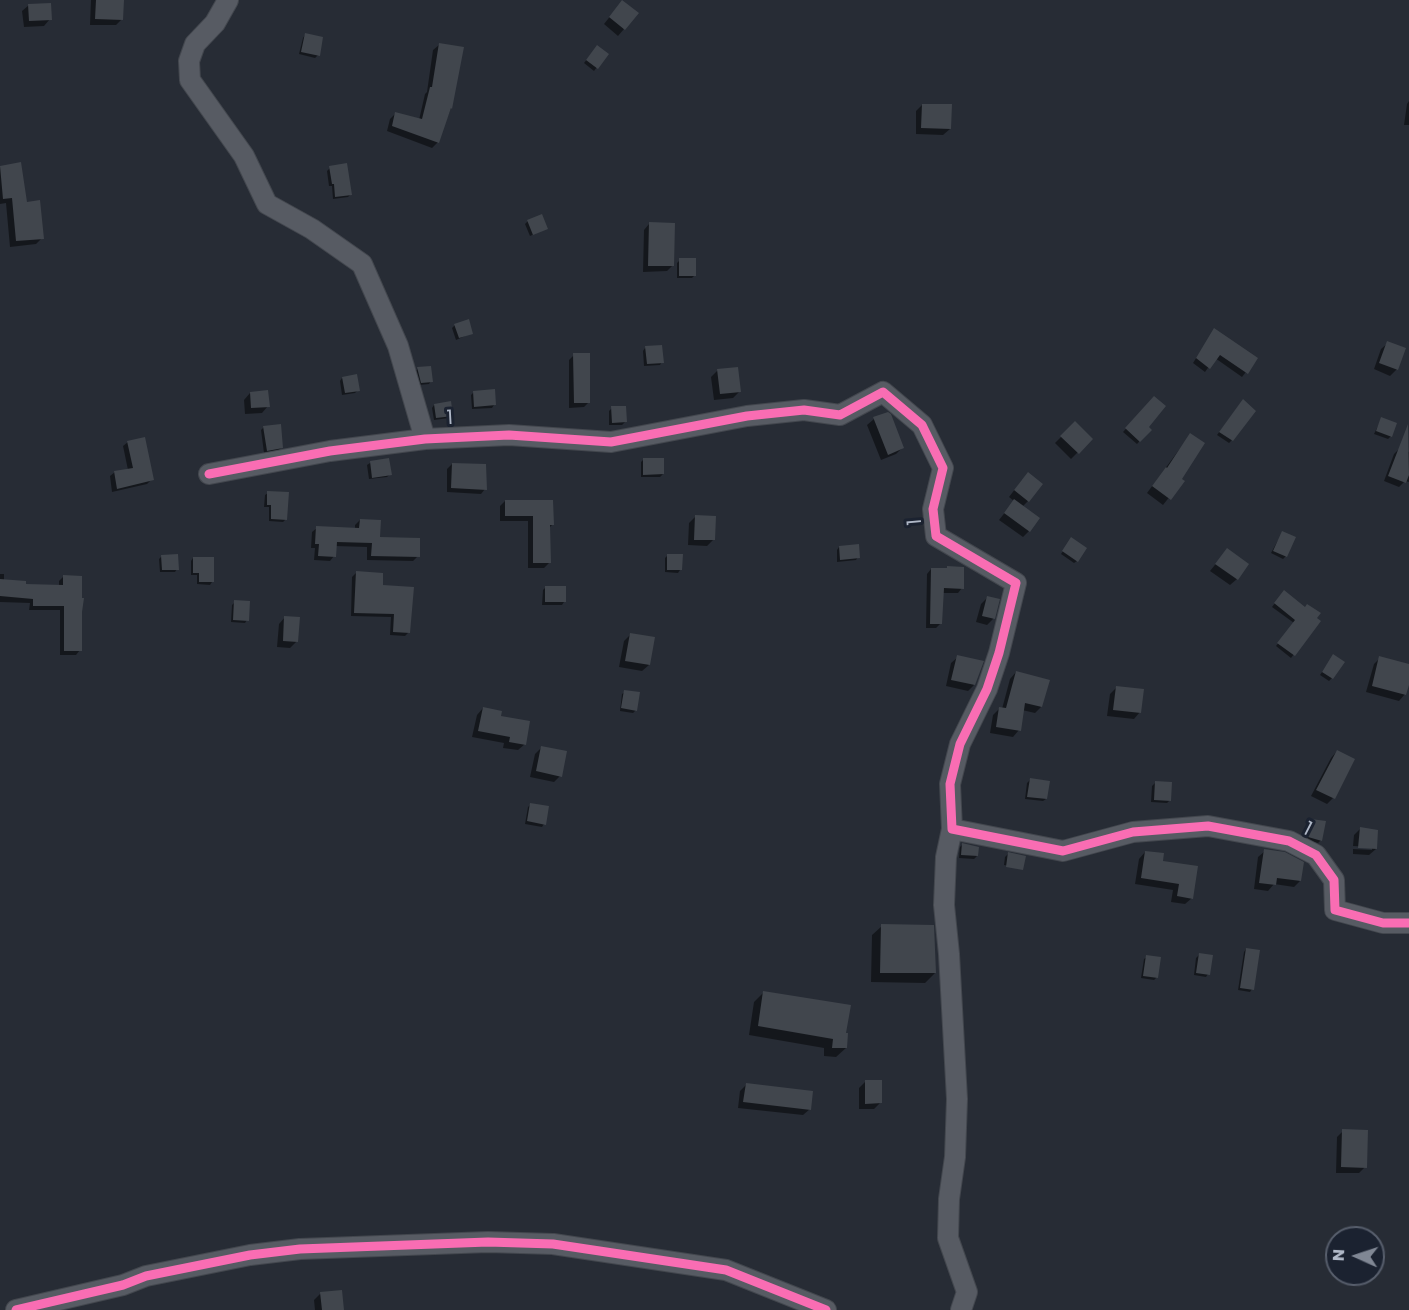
<!DOCTYPE html>
<style>
body{margin:0}
#map{position:relative;width:1409px;height:1310px;overflow:hidden;background:#272c35;font-family:Poppins,sans-serif}
canvas{display:block}
.north{position:absolute;left:1325px;top:1226px;width:60px;height:60px;box-sizing:border-box;background:#1b2230;border:2px solid #575e6c;border-radius:50%;rotate:273deg;font-size:16px;font-weight:700;line-height:24px;text-align:center;color:#b0b8c7}
.north::after{content:'';display:block;margin:auto;width:21px;height:27px;background:#808794;clip-path:polygon(50% 0,100% 100%,50% 72%,0 100%)}
</style>
<div id="map">
<canvas width="1409" height="1310"></canvas>
<div class="north">N</div>
</div>
<script>
const context = document.querySelector('canvas').getContext('2d');
context.lineJoin = 'round';
function fill(path, color) { context.fillStyle = color; context.fill(path, 'evenodd'); }
const shape = rows => new Path2D(rows.map(r => 'M' + r).join(''));
function stroke(path, color, width, dash) { context.strokeStyle = color; context.lineWidth = width; context.lineCap = dash ? 'butt' : 'round'; context.setLineDash(dash || []); context.stroke(path); }
function drawText(font, color, halo, rows, align = 'center') {
  context.font = font + ' Poppins,sans-serif'; context.lineWidth = 6; context.setLineDash([]); context.textBaseline = 'middle'; context.strokeStyle = halo; context.fillStyle = color; for (const [text, x, y, turn = 0] of rows) {
    context.save(); context.translate(x, y); context.rotate((+turn || 0) * Math.PI / 180); context.textAlign = isNaN(turn) ? turn : align; if (halo) context.strokeText(text, 0, 0); context.fillText(text, 0, 0); context.restore();
  }
}
fill(shape([
 [91,0,123,0,122,19,116,25,90,25],
 [29,5,50,19,44,26,24,27,22,11],
 [616,9,624,29,618,36,604,24],
 [305,35,318,55,315,58,299,54,303,38],
 [439,45,451,108,438,142,432,148,387,131,390,119,396,113,419,120,425,94,427,92,433,50],
 [595,49,607,54,594,71,584,63],
 [1409,101,1409,125,1404,125,1407,104],
 [922,105,950,129,943,135,916,134,916,111],
 [20,164,26,203,42,238,36,244,10,247,6,203,0,204,0,167],
 [330,168,350,195,348,197,333,199,332,186,329,186,327,171],
 [528,221,547,228,530,236,525,224],
 [649,224,673,265,667,271,643,272,644,230],
 [680,260,694,276,692,278,677,278,677,263],
 [455,325,472,333,456,340,452,328],
 [1214,330,1256,359,1242,377,1215,358,1205,372,1193,363],
 [1388,343,1397,369,1390,376,1374,369,1381,349],
 [645,348,662,362,660,365,644,366,643,351],
 [574,355,589,402,584,407,569,408,569,360],
 [418,369,431,381,429,384,419,385,415,371],
 [718,370,739,392,733,398,714,400,711,377],
 [342,378,358,390,355,393,342,395,340,381],
 [474,392,494,405,492,408,472,409,471,395],
 [250,393,268,406,262,413,245,414,244,400],
 [1154,398,1147,427,1150,430,1137,444,1123,432],
 [1240,404,1232,440,1229,443,1217,435],
 [434,405,452,415,449,418,434,420,432,408],
 [612,408,625,422,622,425,609,425,609,411],
 [887,413,903,447,896,454,881,460,867,425,874,419],
 [1382,418,1391,436,1388,439,1374,434],
 [1075,423,1091,439,1071,459,1055,443],
 [264,427,282,447,279,450,264,453,261,430],
 [1190,435,1180,480,1182,481,1163,505,1147,493],
 [128,442,152,479,147,484,112,492,110,476,115,472,128,470,123,446],
 [1400,448,1409,452,1409,482,1405,481,1399,487,1384,481,1394,454],
 [643,460,663,474,660,477,641,477,641,462],
 [370,463,390,474,387,477,369,479,367,465],
 [452,464,485,489,481,494,447,492,447,469],
 [1022,480,1028,501,1022,507,1029,531,1023,537,999,520,1014,501,1009,497],
 [268,493,286,519,283,522,269,521,269,507,264,507,265,495],
 [505,501,553,524,549,528,549,563,544,568,528,568,528,521,500,521,500,506],
 [696,516,713,540,707,546,688,545,689,523],
 [360,520,379,539,418,556,413,561,367,560,367,547,335,546,334,556,330,561,314,560,315,548,311,548,312,532,317,528,355,530,355,525],
 [1282,533,1286,556,1283,559,1271,553],
 [1069,542,1077,561,1074,563,1061,554],
 [839,547,858,557,856,560,837,562,837,550],
 [1227,550,1237,579,1230,585,1210,571],
 [668,555,680,570,678,573,665,572,665,558],
 [162,556,177,569,175,572,160,572,159,559],
 [193,558,212,582,210,585,197,584,197,575,191,575,191,561],
 [931,569,962,588,958,593,942,593,941,623,936,628,926,628,927,574],
 [356,573,381,587,409,632,405,636,390,635,391,617,351,616,352,577],
 [0,574,4,574,4,581,25,586,59,586,59,581,63,577,80,650,76,655,60,655,60,610,29,610,30,603,0,602],
 [545,588,564,602,562,605,542,605,543,590],
 [1281,595,1319,621,1291,658,1276,646,1294,623,1272,607],
 [987,598,993,619,987,625,976,622,981,604],
 [235,602,247,620,245,623,231,622,232,605],
 [285,617,297,641,290,648,277,647,279,624],
 [631,634,649,665,642,671,619,667,624,641],
 [958,657,974,685,968,691,946,686,951,663],
 [1380,658,1409,666,1409,679,1405,694,1399,701,1366,692,1374,664],
 [1331,659,1332,678,1329,681,1320,675],
 [1016,672,1041,707,1035,713,1022,710,1019,730,1013,737,990,733,993,715,1000,708,1002,709,1010,679],
 [1116,688,1140,712,1134,719,1107,716,1110,694],
 [625,692,636,710,633,713,620,711,622,694],
 [483,708,499,718,525,744,518,750,503,748,504,743,472,737,477,715],
 [542,747,560,776,554,782,530,777,535,754],
 [1337,751,1333,798,1327,804,1311,796,1331,758],
 [1030,780,1046,799,1043,801,1025,799,1027,783],
 [1155,783,1170,800,1167,803,1151,802,1152,786],
 [531,804,544,824,542,827,525,824,528,807],
 [1311,820,1321,840,1318,843,1306,840,1308,823],
 [1361,828,1376,849,1369,855,1353,854,1353,849,1372,850,1372,847,1353,846,1354,835],
 [962,845,977,856,974,859,959,858,960,847],
 [1265,851,1300,881,1294,887,1274,884,1268,891,1254,889,1258,857],
 [1145,852,1162,863,1192,898,1185,904,1171,902,1173,890,1135,884,1139,859],
 [1008,854,1022,868,1004,865,1005,857],
 [882,926,935,973,925,983,871,982,872,935],
 [1246,949,1252,989,1250,992,1238,990,1244,952],
 [1199,955,1208,974,1206,977,1194,975,1196,958],
 [1147,957,1157,977,1154,980,1141,978,1144,959],
 [764,992,844,1034,846,1048,836,1057,824,1056,824,1048,749,1035,754,1002],
 [865,1082,880,1103,874,1109,859,1109,859,1088],
 [746,1085,810,1109,803,1115,738,1108,740,1091],
 [1343,1131,1365,1167,1359,1173,1336,1173,1337,1137],
 [320,1294,343,1310,315,1310,314,1300]
]), '#0007');
fill(shape([
 [96,0,124,0,123,20,95,19],
 [622,0,639,13,625,30,609,17],
 [51,3,52,20,29,21,28,4],
 [305,33,323,37,320,56,301,52],
 [439,43,464,47,452,109,451,108,439,143,392,126,395,112,422,119,430,87,432,87],
 [597,45,609,54,598,69,586,60],
 [922,104,952,104,951,129,921,128],
 [21,162,27,202,40,200,44,239,16,241,12,198,3,199,0,166],
 [347,163,352,195,335,197,334,184,332,184,329,166],
 [542,214,548,229,533,235,527,220],
 [649,222,675,223,674,266,648,266],
 [679,258,696,258,696,276,679,276],
 [469,319,473,334,459,338,454,324],
 [1214,328,1258,358,1248,374,1220,355,1210,369,1196,358],
 [1387,341,1406,348,1398,370,1379,363],
 [662,345,664,363,647,364,645,346],
 [573,353,590,353,590,403,574,403],
 [431,366,433,382,421,383,417,367],
 [738,367,741,392,720,394,717,369],
 [357,374,360,391,345,393,342,377],
 [495,389,496,405,474,407,473,391],
 [268,390,270,407,251,408,250,392],
 [1154,396,1166,406,1149,427,1152,430,1140,442,1125,428],
 [1243,399,1256,411,1233,441,1219,432],
 [451,401,453,416,436,418,434,404],
 [611,406,626,406,627,422,612,423],
 [888,412,891,414,904,448,888,455,873,417],
 [1381,417,1397,423,1392,437,1376,431],
 [1075,421,1093,439,1079,454,1060,436],
 [281,424,283,448,267,451,263,426],
 [1408,424,1409,475,1406,483,1388,476],
 [1190,433,1205,443,1182,479,1185,481,1171,500,1152,486,1166,467,1167,468],
 [145,437,154,480,117,489,114,471,133,468,127,441],
 [389,458,392,475,372,478,370,461],
 [643,458,664,458,664,474,643,475],
 [452,463,486,464,487,490,451,488],
 [1028,472,1043,484,1029,502,1014,490],
 [267,491,289,492,287,520,271,519,271,505,267,505],
 [1014,499,1040,518,1030,532,1004,513],
 [505,500,553,500,554,525,550,525,551,563,533,563,533,516,505,516],
 [695,515,716,516,715,540,694,540],
 [360,519,381,520,380,537,420,538,420,557,371,556,372,543,337,542,336,557,318,556,319,544,315,544,316,526,359,528],
 [1282,531,1296,537,1287,557,1273,551],
 [1071,537,1087,548,1078,562,1062,551],
 [859,544,860,558,840,560,839,546],
 [1227,548,1249,564,1238,580,1215,564],
 [178,554,179,570,162,570,161,555],
 [667,554,683,554,682,570,667,570],
 [193,557,214,557,214,582,199,582,199,573,193,573],
 [947,566,964,567,964,589,944,588,942,624,930,624,931,568,947,568],
 [356,571,383,573,383,585,414,587,410,633,393,632,394,614,354,613],
 [63,575,82,576,82,598,84,598,82,612,82,651,64,651,64,606,33,606,33,599,0,596,0,579,26,581,26,584,63,585],
 [545,586,566,586,566,602,545,602],
 [1284,590,1305,607,1307,604,1321,613,1317,618,1321,621,1295,656,1277,643,1295,620,1274,603],
 [987,596,1000,599,995,619,982,616],
 [234,600,250,601,249,621,233,620],
 [284,616,300,617,298,642,283,641],
 [630,633,655,637,650,665,625,661],
 [1333,654,1345,662,1333,679,1322,672],
 [957,655,984,661,975,685,951,680],
 [1379,656,1409,664,1409,685,1406,695,1372,686],
 [1016,671,1050,680,1042,707,1025,703,1021,731,996,727,999,707,1006,708],
 [1116,686,1144,689,1141,713,1113,710],
 [624,690,640,692,637,711,621,708],
 [483,707,502,711,501,716,530,721,526,745,509,742,510,737,478,731],
 [541,746,567,751,562,777,536,771],
 [1337,750,1355,759,1335,799,1316,790],
 [1030,778,1050,781,1047,799,1027,797],
 [1155,781,1172,782,1171,801,1154,800],
 [530,803,549,806,546,825,527,821],
 [1311,819,1326,821,1322,841,1308,837],
 [1360,827,1378,830,1377,849,1358,848],
 [962,843,979,847,978,856,961,855],
 [1264,849,1285,852,1304,862,1301,881,1277,878,1276,885,1259,883],
 [1145,851,1164,853,1163,861,1198,866,1193,899,1177,896,1179,884,1141,878],
 [1008,852,1026,856,1023,870,1006,867],
 [881,924,934,925,936,973,880,973],
 [1246,948,1260,950,1254,990,1240,988],
 [1199,953,1213,955,1210,975,1196,973],
 [1146,955,1161,957,1158,978,1143,976],
 [763,991,851,1005,846,1033,848,1033,847,1048,832,1048,833,1039,758,1026],
 [865,1080,882,1080,882,1103,865,1104],
 [746,1083,813,1091,811,1110,743,1102],
 [1342,1129,1368,1130,1367,1168,1341,1167],
 [342,1290,344,1310,322,1310,320,1292]
]), '#41464d');
const street = shape([
 [228,0,215,23,195,44,189,61,190,80,244,156,267,204,312,229,362,264,398,346,425,439],
 [209,474,330,451,425,439,509,435,611,442,747,416,804,410,840,415,883,392,922,425,943,468,933,509,936,536,1016,583,999,653,987,689,960,744,950,784,952,829,1063,851,1133,832,1208,826,1289,841,1316,855,1334,880,1335,910,1383,923,1409,923],
 [952,829,946,857,944,905,949,954,957,1099,955,1157,949,1199,948,1238,967,1292,961,1310],
 [16,1310,123,1285,146,1276,250,1255,300,1249,488,1242,553,1244,726,1270,826,1310]
]);
stroke(street, '#43474e', 22);
stroke(street, '#575b63', 20);
stroke(shape([
 [209,474,330,451,425,439,509,435,611,442,747,416,804,410,840,415,883,392,922,425,943,468,933,509,936,536,1016,583,999,653,987,689,960,744,950,784,952,829,1063,851,1133,832,1208,826,1289,841,1316,855,1334,880,1335,910,1383,923,1409,923],
 [16,1310,123,1285,146,1276,250,1255,300,1249,488,1242,553,1244,726,1270,826,1310]
]), '#f96db3', 9);
drawText('20px', '#b0b8c7', '#1b2230', [
 ["1",450,419,-3],
 ["1",916,522,-95],
 ["1",1307,830,27]
]);
</script>
